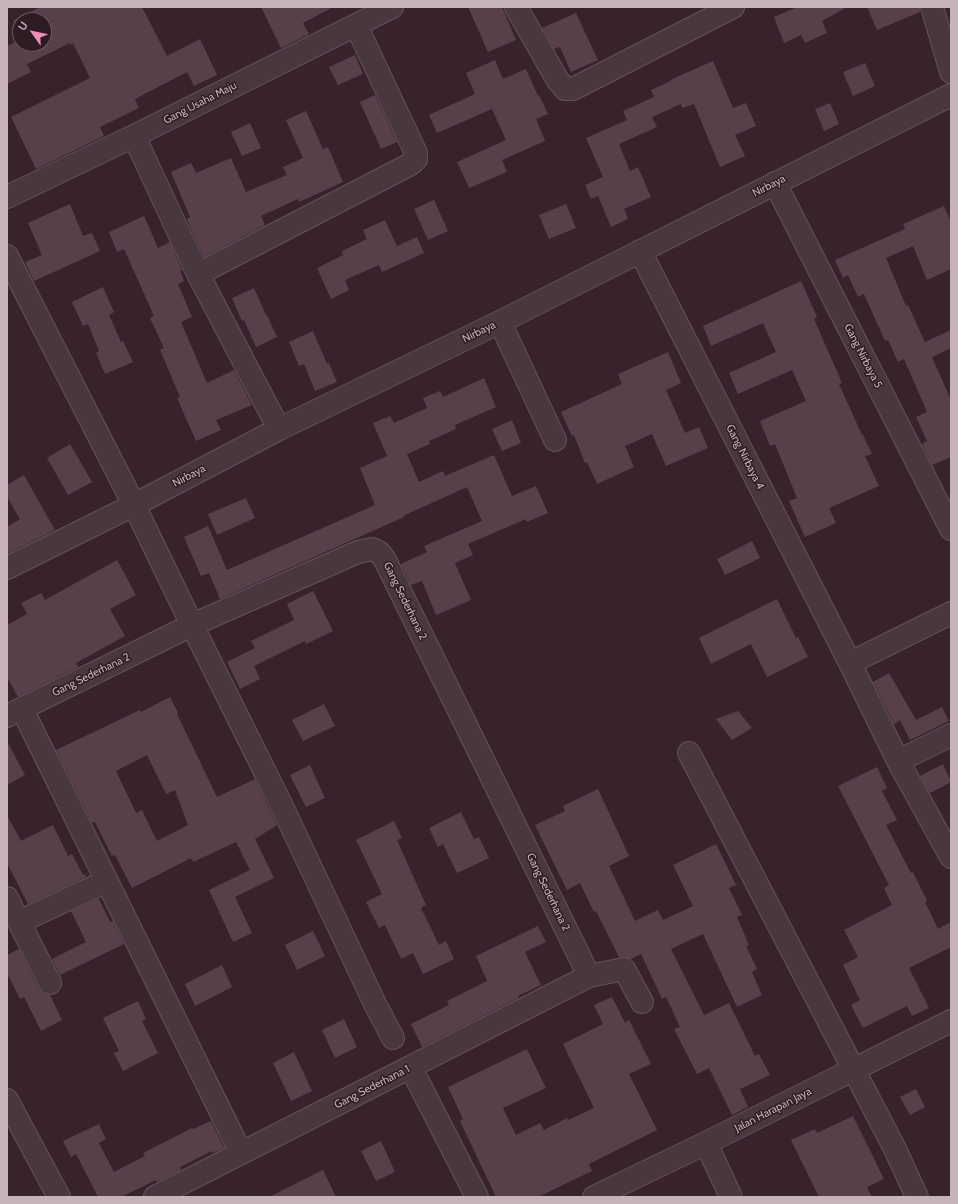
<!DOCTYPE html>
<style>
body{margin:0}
#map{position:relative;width:958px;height:1204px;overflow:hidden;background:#38232d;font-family:Cabin,sans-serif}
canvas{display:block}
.frame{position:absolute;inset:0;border:8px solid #c5b2ba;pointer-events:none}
.north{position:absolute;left:12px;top:12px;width:40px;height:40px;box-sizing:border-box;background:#2d1c24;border:1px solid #6a5860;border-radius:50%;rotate:303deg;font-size:11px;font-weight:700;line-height:16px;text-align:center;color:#c5b2ba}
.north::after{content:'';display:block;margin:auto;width:14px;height:18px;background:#f08cb7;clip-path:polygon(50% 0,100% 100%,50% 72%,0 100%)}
</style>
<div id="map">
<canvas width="958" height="1204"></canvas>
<div class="frame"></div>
<div class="north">U</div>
</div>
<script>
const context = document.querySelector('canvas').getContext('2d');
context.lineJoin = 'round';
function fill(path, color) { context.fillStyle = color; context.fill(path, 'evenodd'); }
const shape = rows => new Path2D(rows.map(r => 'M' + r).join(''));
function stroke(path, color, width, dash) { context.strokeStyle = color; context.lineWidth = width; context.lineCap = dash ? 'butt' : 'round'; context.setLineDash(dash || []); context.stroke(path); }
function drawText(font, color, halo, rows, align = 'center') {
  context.font = font + ' Cabin,sans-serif'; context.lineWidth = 3; context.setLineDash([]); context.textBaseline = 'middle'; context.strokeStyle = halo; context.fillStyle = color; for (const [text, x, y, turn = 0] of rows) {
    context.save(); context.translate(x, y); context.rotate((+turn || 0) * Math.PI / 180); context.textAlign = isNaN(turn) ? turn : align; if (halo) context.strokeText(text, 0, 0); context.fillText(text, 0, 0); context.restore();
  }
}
fill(shape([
 [40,7,142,7,167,56,200,39,217,75,194,86,187,72,135,99,139,108,100,127,104,136,36,169,11,117,90,78,73,43,71,45,70,43,27,64,31,72,7,84,7,46,20,40,20,44,44,44,44,20,20,20,20,35,13,21],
 [261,7,333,7,303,23,309,34,281,48],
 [468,7,502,7,516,40,488,52],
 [797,7,847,7,822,21,827,33,805,43,801,35,784,43,774,17],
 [867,7,920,7,920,12,877,30],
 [576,13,598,60,571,72,560,47,554,49,542,28],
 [355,55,363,74,338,85,329,67],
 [495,60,503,79,526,69,538,96,539,95,548,114,536,119,545,141,502,160,507,172,469,188,457,162,506,140,492,109,437,133,429,115,475,94,466,73],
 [713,61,733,108,746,103,756,126,735,135,745,156,720,167,694,104,682,108,681,104,652,117,657,127,619,144,630,171,638,167,651,197,624,209,628,219,611,227,598,196,591,199,585,185,603,177,586,138,627,120,623,111,654,97,651,90,671,81,670,80],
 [865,63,875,86,853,96,843,72],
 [375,95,397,142,381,149,360,102],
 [830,103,839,124,824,131,815,109],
 [306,111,323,149,328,147,343,182,299,202,298,199,261,216,265,225,204,257,192,232,187,219,190,217,171,172,191,163,196,173,231,158,246,192,287,175,283,167,303,158,286,120],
 [250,123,261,148,242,156,231,132],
 [434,200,448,231,428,240,414,209],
 [70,204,83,236,92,233,100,251,34,281,25,262,42,255,28,223],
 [566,204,576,228,549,239,539,215],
 [944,206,951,222,951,269,927,280,913,246,886,258,906,306,908,305,925,342,951,330,951,348,932,357,951,400,951,457,932,465,922,444,927,441,916,417,927,412,904,359,898,362,888,340,885,341,864,294,858,297,848,275,843,278,835,260,905,229,903,224],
 [144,216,158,248,170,242,182,270,180,271,184,281,178,284,192,317,181,322,207,383,234,370,252,405,216,420,221,430,196,441,177,398,180,397,160,350,164,348,150,318,154,316,124,249,117,252,109,232],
 [385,220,397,246,417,237,424,253,382,272,379,265,345,280,349,290,331,299,317,268,343,255,342,251,367,239,363,230],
 [801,281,817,317,814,319,842,383,839,384,862,435,863,435,872,454,865,456,879,486,829,508,836,523,805,537,789,501,797,498,775,444,770,446,760,421,806,401,792,370,738,394,729,373,776,352,763,323,711,346,703,326],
 [103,287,114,312,109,315,121,342,123,341,133,362,105,374,96,353,99,351,88,324,83,326,72,302],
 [254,288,266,315,267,315,277,337,256,347,244,320,242,321,232,298],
 [313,331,327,364,329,363,337,382,315,391,304,364,299,366,289,342],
 [668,352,681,383,666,390,685,433,699,427,708,448,666,466,652,434,625,446,634,467,597,484,587,462,585,463,574,435,572,436,561,412,622,384,618,374],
 [484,378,496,407,455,425,456,429,429,441,430,444,407,454,419,482,443,471,445,476,494,455,512,496,536,486,548,513,527,522,526,519,468,544,473,555,455,563,471,600,436,615,422,581,411,585,401,564,427,552,424,546,482,521,467,487,403,516,404,517,220,599,209,573,201,576,184,537,208,526,227,570,375,505,360,468,387,456,373,423,390,416,394,423,427,408,423,398,440,391,443,397],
 [512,420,521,443,502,451,492,429],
 [70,444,92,482,68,495,47,458],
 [24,475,55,530,7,554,7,527,20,519,7,497,7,485],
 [246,498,255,518,217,535,208,514],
 [752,541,760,558,725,575,717,559],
 [117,560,136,595,110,609,125,636,76,663,78,667,18,697,7,677,7,625,27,614,21,603,41,593,45,600],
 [313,591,333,631,306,644,305,641,254,666,260,679,240,689,227,662,255,648,251,641,294,620,287,604],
 [777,599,796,638,798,637,808,657,767,677,751,644,711,664,699,638],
 [889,673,916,720,942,707,949,721,910,740,900,720,894,724,873,682],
 [170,697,178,713,177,714,217,797,255,779,277,825,255,839,274,878,235,897,252,933,233,942,209,890,250,870,236,842,193,862,191,858,132,888,115,855,112,856,95,822,92,823,56,750,140,710,141,712],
 [147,755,166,794,175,790,188,825,157,841,142,810,136,813,116,771],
 [324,704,335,726,303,741,292,720],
 [738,711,752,728,732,740,716,719],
 [7,741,25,775,7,785],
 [943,764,951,782,930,793,920,776],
 [310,765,325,798,306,807,290,775],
 [877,767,887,788,882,791,897,820,886,825,911,873,913,872,927,901,925,902,938,929,951,922,951,947,909,968,929,1008,912,1016,907,1006,863,1028,851,1005,860,1000,843,965,858,957,844,930,892,905,884,888,889,885,838,786],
 [598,789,629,856,609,866,635,921,658,910,663,920,693,906,673,865,716,844,736,885,729,888,742,915,737,917,749,945,746,946,757,969,752,972,762,995,737,1007,703,934,671,949,704,1015,729,1003,755,1056,759,1054,770,1075,740,1089,748,1107,732,1115,709,1068,697,1074,674,1029,680,1027,666,997,662,999,641,954,631,959,629,958,619,957,596,911,594,912,580,883,567,890,535,825,565,811,563,806],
 [461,812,474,839,479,837,489,858,457,873,443,844,438,847,429,828],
 [7,815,21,841,53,825,68,856,72,854,83,875,85,874,86,877,28,904,7,863],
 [394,821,402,838,397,840,426,905,421,908,439,945,446,941,454,959,423,974,413,953,401,959,385,925,379,928,366,902,382,894,356,840],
 [98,899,99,899,110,922,113,921,124,944,60,975,52,959,86,942,71,911],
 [538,926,546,942,525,952,541,985,518,996,518,998,422,1047,411,1024,449,1005,447,1001,487,981,476,956],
 [313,931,325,956,297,970,285,945],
 [19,949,39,989,44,994,50,995,62,1020,41,1031,24,997,20,999,7,973,7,955],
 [222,965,232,987,195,1006,185,984],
 [612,997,625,1023,629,1020,651,1064,629,1074,657,1130,589,1164,592,1171,538,1197,496,1197,460,1121,463,1119,448,1087,527,1049,546,1088,503,1108,516,1135,540,1123,544,1130,567,1118,568,1120,594,1108,563,1044,603,1024,594,1005],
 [138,1001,146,1019,142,1021,158,1053,123,1071,114,1053,119,1051,103,1018],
 [344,1019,357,1047,335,1058,322,1030],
 [294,1052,312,1091,291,1101,273,1063],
 [916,1089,925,1107,910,1115,900,1097],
 [853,1116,884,1179,867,1187,872,1197,819,1197,791,1140,815,1129,817,1133],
 [211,1121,224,1148,213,1153,212,1151,180,1167,181,1170,157,1182,156,1180,121,1197,98,1197,76,1154,71,1157,63,1141,99,1124,106,1139,99,1143,114,1172,145,1156,143,1153,192,1128,193,1129],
 [381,1141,395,1172,376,1181,361,1151],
 [323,1170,336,1197,269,1197]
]), '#58404b');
const street = shape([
 [516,7,557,79,565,89,573,89,733,7],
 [932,7,951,72],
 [134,136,198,274,279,429],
 [775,183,951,529],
 [7,197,134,136,392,7],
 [640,251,850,663],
 [7,256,134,505,192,625,280,802,375,1004,393,1038],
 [198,274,405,167,412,163,416,159,416,153,356,25],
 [500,322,555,440],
 [7,568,134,505,279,429,500,322,951,95],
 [951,613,850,663,898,761,951,857],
 [22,709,241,1153],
 [7,716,192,625,358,552,372,549,379,552,385,560,589,976],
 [689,753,895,1149,917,1197],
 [898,761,951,735],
 [7,898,19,922],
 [50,983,19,922,107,881],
 [411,1068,477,1197],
 [7,1100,59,1197],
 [706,1143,731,1197],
 [155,1197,589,976,624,969,642,1002],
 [594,1197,706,1143,951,1021]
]);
stroke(street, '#64525a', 24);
stroke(street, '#49373f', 22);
drawText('11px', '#c5b2ba', '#2d1c24', [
 ["Gang Usaha Maju",200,103,-27],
 ["Nirbaya",769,186,-27],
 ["Nirbaya",479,332,-26],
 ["Gang Nirbaya 5",863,356,63],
 ["Gang Nirbaya 4",745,457,63],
 ["Nirbaya",189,476,-28],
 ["Gang Sederhana 2",405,601,64],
 ["Gang Sederhana 2",91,675,-26],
 ["Gang Sederhana 2",548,892,64],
 ["Gang Sederhana 1",372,1087,-27],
 ["Jalan Harapan Jaya",773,1110,-27]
]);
</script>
